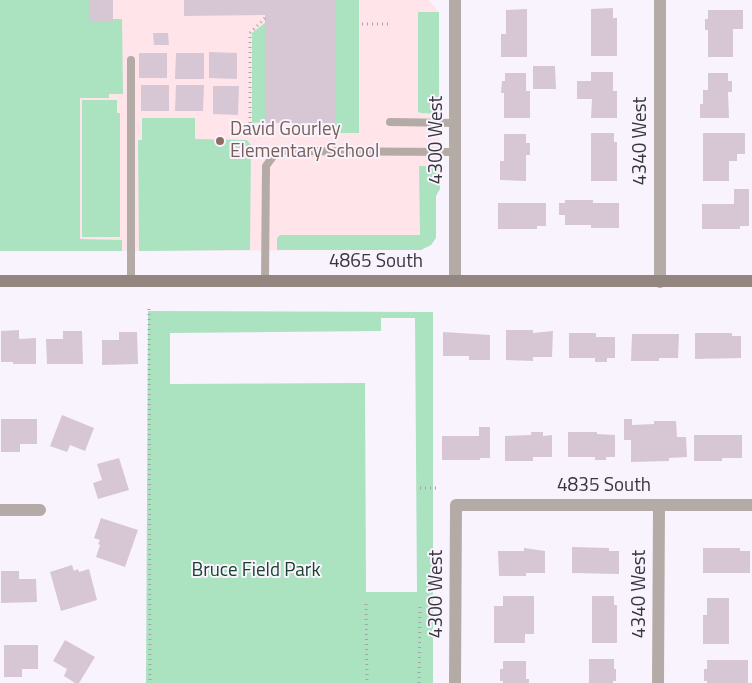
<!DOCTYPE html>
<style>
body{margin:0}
canvas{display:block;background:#f9f3fe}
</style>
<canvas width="752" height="683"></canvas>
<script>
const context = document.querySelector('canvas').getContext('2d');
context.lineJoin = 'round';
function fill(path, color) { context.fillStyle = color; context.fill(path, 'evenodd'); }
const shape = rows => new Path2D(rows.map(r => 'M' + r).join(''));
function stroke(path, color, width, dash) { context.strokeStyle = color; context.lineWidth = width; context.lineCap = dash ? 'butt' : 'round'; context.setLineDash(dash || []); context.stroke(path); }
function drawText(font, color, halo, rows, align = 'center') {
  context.font = font + ' "Titillium Web",sans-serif'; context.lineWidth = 4; context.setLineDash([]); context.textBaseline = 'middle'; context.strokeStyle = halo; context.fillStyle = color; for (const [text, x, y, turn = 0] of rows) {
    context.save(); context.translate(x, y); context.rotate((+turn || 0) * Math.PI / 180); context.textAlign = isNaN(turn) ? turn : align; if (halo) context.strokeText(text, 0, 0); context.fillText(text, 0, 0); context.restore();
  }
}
fill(shape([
 [0,0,429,0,439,12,440,189,436,195,435,238,431,245,421,250,0,251]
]), '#ffe4e9');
fill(shape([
 [0,0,89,0,89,22,112,22,113,19,122,19,123,94,109,94,109,98,80,98,80,239,122,240,122,251,0,251],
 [335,0,359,0,359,133,336,133,334,129],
 [418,12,439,12,439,114,421,113,418,112],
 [265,23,265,122,252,123,252,33],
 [82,100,117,100,117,113,120,113,120,237,82,237],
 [142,118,195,118,195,139,247,140,251,145,250,250,139,251,138,140,142,140],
 [419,166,437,166,440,168,440,189,436,196,436,238,431,245,421,250,277,250,277,238,280,235,420,235],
 [148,311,433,312,433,683,146,683],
 [381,318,415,318,417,592,366,592,365,383,170,384,170,333,381,331]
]), '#abe3c0');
fill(shape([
 [89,0,113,0,113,22,89,22],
 [184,0,335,0,335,123,305,123,305,127,294,127,294,123,265,123,265,15,184,16],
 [613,8,613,18,617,18,617,56,591,56,591,9],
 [527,9,527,57,501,57,501,34,506,34,506,10],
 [708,10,743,10,743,29,733,29,733,57,708,57,708,30,705,30,705,19,708,19],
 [153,33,168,33,169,45,154,45],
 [209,52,237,53,237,79,209,78],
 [139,53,167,53,167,78,139,78],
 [176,53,204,53,204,79,175,79],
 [533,66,555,66,556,89,533,89],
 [591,72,613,72,613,91,617,91,617,118,591,118,592,99,577,99,577,81,591,81],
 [505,73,526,73,526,91,530,91,530,118,504,118,504,93,501,93,502,81,505,81],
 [708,73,728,73,728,81,732,81,732,92,728,92,729,118,700,118,700,104,703,104,703,90,708,90],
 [141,85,169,85,169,111,141,111],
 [176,85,204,85,203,111,175,111],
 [213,86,239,86,238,115,213,114],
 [591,133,614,133,614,142,617,142,617,181,591,181],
 [703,133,745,133,745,154,737,154,737,161,729,161,729,181,703,181],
 [504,134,526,134,526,143,530,143,530,155,526,155,526,181,500,180,500,161,504,161],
 [734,189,749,189,749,226,740,226,740,229,702,229,702,204,734,204],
 [565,200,593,200,593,203,619,203,619,228,591,228,591,225,565,225,565,215,559,215,559,203,565,203],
 [498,203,546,203,546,226,537,226,537,229,498,229],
 [19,330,19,339,36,338,36,364,13,364,13,362,1,362,1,331],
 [506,330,533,330,533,333,553,331,552,357,533,357,533,361,506,360],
 [63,331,82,331,83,364,47,364,46,339,63,339],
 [119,332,137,332,138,364,102,365,102,340,119,340],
 [443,332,490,335,490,360,469,360,469,356,443,356],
 [569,333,596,333,596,337,615,337,615,358,607,358,607,362,595,362,595,358,569,358],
 [695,333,732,333,732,336,741,336,741,358,695,359],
 [632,334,679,334,678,358,659,358,659,361,631,361],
 [62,415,94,428,85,451,70,445,67,452,50,446],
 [1,419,37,419,37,444,20,444,20,452,1,452],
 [624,419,632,419,632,425,654,424,654,421,676,421,677,437,686,437,687,457,669,458,669,461,631,462,631,440,624,440],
 [479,427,490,427,490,458,480,458,480,460,442,460,442,436,479,436],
 [531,432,543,432,543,436,552,435,552,457,533,457,533,461,505,461,505,436,531,435],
 [568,432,597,432,597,434,615,435,615,457,606,457,606,460,595,460,595,457,568,457],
 [694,435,742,435,742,458,722,458,722,461,694,461],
 [119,458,129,490,98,499,93,483,102,480,97,464],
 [101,518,138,530,125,567,96,557,100,545,98,544,100,540,94,538],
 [572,547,609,548,609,551,619,551,619,574,572,573],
 [524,548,545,551,545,573,526,573,526,576,499,576,498,551,524,551],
 [703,548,740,548,740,551,750,551,750,573,703,573],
 [72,565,74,571,78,569,79,572,89,569,97,600,61,611,50,572],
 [1,571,19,571,19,579,36,579,37,602,1,603],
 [503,596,534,596,534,634,525,634,525,643,494,643,494,606,503,606],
 [592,596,614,596,614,605,617,605,617,643,592,643],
 [707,598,729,598,729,644,703,644,703,615,707,615],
 [65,640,95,657,79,683,75,683,64,676,67,669,53,661],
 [4,645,38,645,38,669,22,669,22,677,4,677],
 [589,659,614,659,614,669,616,669,616,681,613,681,613,683,589,683],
 [707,660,748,660,748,683,707,683,707,681,704,681,704,669,707,669],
 [503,661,526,661,526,679,529,679,529,683,503,683,503,681,500,681,500,669,503,669]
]), '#d7c7d5');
stroke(shape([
 [362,24,391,24],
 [250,123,250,33,265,18],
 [149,309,150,683],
 [420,488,439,488],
 [366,604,367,683],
 [419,683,420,605]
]), '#a7a2ab', 3, [1, 4]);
stroke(shape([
 [390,122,455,123],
 [131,281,131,60],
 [265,281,266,166,277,151,455,152]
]), '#b4aba7', 8);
stroke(shape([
 [455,0,455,281],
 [660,0,660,282],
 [0,510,40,510],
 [455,683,456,505,752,505],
 [658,683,659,505]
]), '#b4aba7', 12);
stroke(shape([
 [0,281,752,281]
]), '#938681', 12);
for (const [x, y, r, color] of [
 [220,141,5,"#8d6e63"]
]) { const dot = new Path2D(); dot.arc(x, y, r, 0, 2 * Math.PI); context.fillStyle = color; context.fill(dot); stroke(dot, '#f9f3fe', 2); }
drawText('19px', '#785e54', '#f9f3fe', [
 ["David Gourley",230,130],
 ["Elementary School",230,152]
], 'left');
drawText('19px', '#38353c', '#f9f3fe', [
 ["4300 West",437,140,-90],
 ["4340 West",641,141,-90],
 ["4865 South",376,262],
 ["4835 South",604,486],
 ["4300 West",437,594,-90],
 ["4340 West",640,594,-90]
]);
drawText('19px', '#19412c', '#f9f3fe', [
 ["Bruce Field Park",256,571]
]);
</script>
